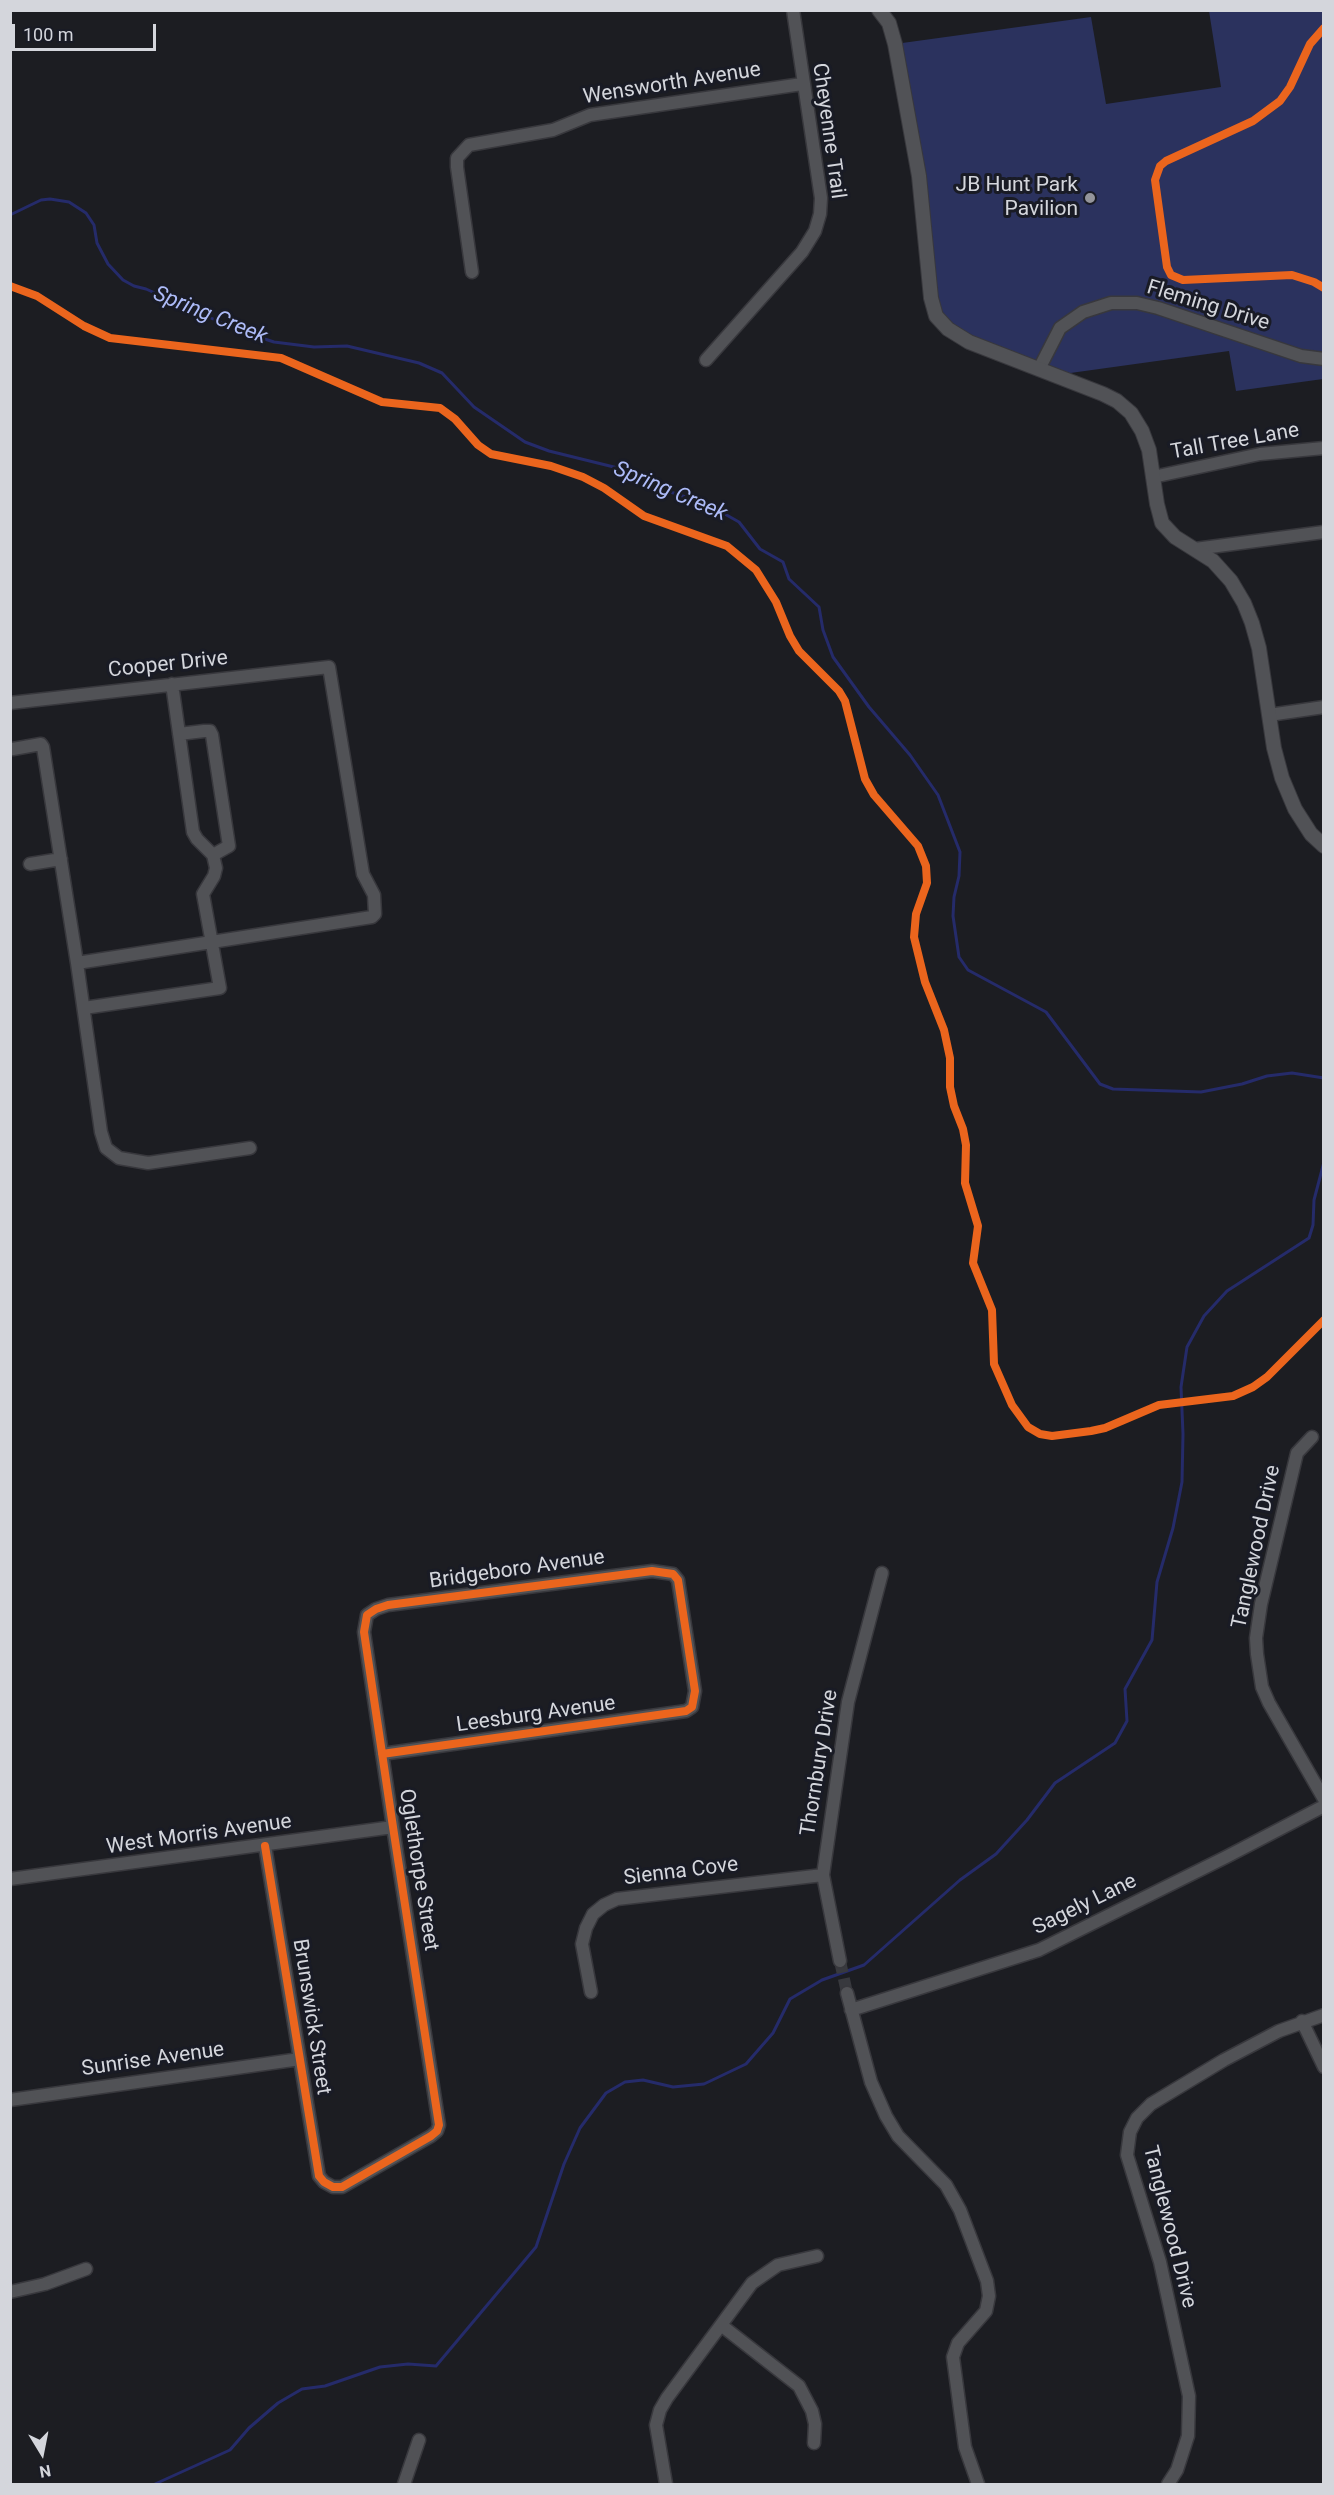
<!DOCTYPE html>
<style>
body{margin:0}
#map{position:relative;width:1334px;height:2495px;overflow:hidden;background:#1c1d22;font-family:Roboto,sans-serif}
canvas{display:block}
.frame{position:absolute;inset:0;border:12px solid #d4d6dc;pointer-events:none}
.north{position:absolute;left:12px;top:2423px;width:60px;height:60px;-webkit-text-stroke:4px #191b25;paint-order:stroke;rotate:170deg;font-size:16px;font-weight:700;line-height:24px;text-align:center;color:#d4d6dc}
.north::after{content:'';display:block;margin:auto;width:21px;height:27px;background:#d4d6dc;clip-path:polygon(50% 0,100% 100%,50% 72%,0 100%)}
.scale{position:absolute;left:12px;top:24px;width:144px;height:27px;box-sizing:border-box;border:3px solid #d4d6dc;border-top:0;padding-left:8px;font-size:18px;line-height:21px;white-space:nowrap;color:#d4d6dc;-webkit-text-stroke:4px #191b25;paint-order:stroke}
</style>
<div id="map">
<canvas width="1334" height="2495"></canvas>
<div class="frame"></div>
<div class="north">N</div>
<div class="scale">100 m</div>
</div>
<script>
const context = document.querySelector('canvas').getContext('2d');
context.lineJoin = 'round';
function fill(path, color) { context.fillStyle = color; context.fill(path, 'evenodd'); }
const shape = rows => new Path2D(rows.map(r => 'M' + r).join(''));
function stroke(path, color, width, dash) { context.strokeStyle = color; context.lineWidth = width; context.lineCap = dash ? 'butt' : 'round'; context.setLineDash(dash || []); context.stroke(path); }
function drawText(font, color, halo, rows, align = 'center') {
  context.font = font + ' Roboto,sans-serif'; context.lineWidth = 6; context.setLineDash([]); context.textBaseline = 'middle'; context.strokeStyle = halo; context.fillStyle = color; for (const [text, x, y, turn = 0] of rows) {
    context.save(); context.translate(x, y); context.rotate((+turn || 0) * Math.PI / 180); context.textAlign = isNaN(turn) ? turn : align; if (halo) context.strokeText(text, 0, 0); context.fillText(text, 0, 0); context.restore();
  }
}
fill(shape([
 [1209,11,1323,11,1323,379,1236,391,1229,351,1056,375,969,342,936,316,895,44,1091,17,1106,104,1221,87]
]), '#2b325e');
stroke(shape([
 [10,215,41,200,50,199,69,202,86,213,94,225,97,243,108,264,123,280,134,286,146,289,240,331,274,342,314,347,347,346,419,363,442,373,474,407,525,442,549,451,622,469,643,483,707,504,739,522,760,549,783,562,789,579,819,607,823,630,833,657,869,707,910,755,938,795,960,852,959,876,954,897,953,916,959,957,968,970,1046,1012,1100,1084,1113,1089,1201,1092,1242,1084,1267,1076,1292,1073,1324,1078],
 [155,2484,230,2450,249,2428,278,2403,302,2389,325,2386,380,2367,408,2364,436,2366,536,2247,564,2164,580,2128,606,2093,625,2082,643,2080,673,2087,704,2084,746,2064,773,2033,790,1999,822,1980,864,1965,960,1880,996,1854,1027,1820,1055,1783,1115,1743,1127,1721,1125,1689,1152,1640,1157,1582,1173,1528,1182,1482,1183,1434,1181,1387,1187,1347,1204,1316,1227,1291,1309,1238,1313,1225,1314,1200,1324,1162]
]), '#252b6a', 3);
stroke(shape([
 [840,1961,847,1993]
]), '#38393e', 12, [12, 6]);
const minor = shape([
 [472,272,457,167,457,158,469,145,553,130,590,115,802,84],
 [706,360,802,252,815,231,820,214,821,198,793,10],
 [1039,369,1060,328,1083,312,1111,303,1137,303,1158,308,1301,356,1324,359],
 [1153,477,1260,454,1324,448],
 [1195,549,1324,532],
 [10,703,329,667,363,874,374,895,375,914,372,917,77,963,43,747,41,744,13,749],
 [1269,715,1324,707],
 [179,734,204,731,210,731,212,735,229,846,213,855],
 [30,864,61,859],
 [77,963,101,1132,106,1148,119,1158,148,1163,250,1148],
 [84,1008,220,988,203,894,214,876,216,868,213,855,197,839,193,832,172,684],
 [1312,1437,1297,1453,1261,1604,1256,1638,1257,1654,1262,1687,1269,1703,1324,1799],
 [265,1846,319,2176,324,2182,333,2187,342,2187,431,2136,437,2131,439,2125,393,1827,364,1632,367,1615,376,1609,388,1605,652,1571,673,1574,678,1580,695,1691,692,1707,686,1711,382,1754],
 [10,1879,393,1827],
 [840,1961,823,1875,848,1702,882,1573],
 [591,1992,582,1944,586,1928,593,1914,604,1905,617,1899,823,1875],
 [847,1993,871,2082,886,2116,898,2136,946,2185,960,2210,987,2281,989,2296,986,2311,958,2343,953,2357,965,2447,978,2484],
 [851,2010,1039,1950,1226,1857,1324,1806],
 [1302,2021,1324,2067],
 [10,2100,300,2059],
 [10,2292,45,2284,86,2269],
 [721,2325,799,2386,812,2411,815,2424,814,2443],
 [404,2484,419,2440],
 [666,2484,656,2425,660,2410,667,2398,752,2283,778,2265,817,2256],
 [1168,2484,1177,2470,1188,2436,1189,2396,1160,2262,1127,2155,1130,2132,1137,2118,1151,2104,1224,2060,1279,2031,1324,2015]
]);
const tertiary = shape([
 [879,10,889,23,895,44,919,176,931,298,936,316,948,329,969,342,1103,394,1117,401,1131,413,1142,431,1149,450,1157,504,1162,523,1175,537,1213,561,1231,581,1244,603,1252,623,1259,648,1274,748,1282,778,1295,809,1311,834,1324,846]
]);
stroke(minor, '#38383d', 15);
stroke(tertiary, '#38383d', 16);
stroke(minor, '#515256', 12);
stroke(tertiary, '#515256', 14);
stroke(shape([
 [1324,28,1310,44,1290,87,1280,101,1253,121,1166,161,1160,166,1155,180,1167,267,1171,275,1183,280,1292,275,1314,282,1324,288],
 [10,286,37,296,84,326,110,338,281,358,382,402,440,408,455,419,478,445,491,454,551,466,583,477,604,488,644,516,727,546,756,570,776,602,790,636,799,651,839,691,845,701,865,779,874,795,918,846,926,866,927,883,916,914,914,937,925,982,944,1030,950,1058,950,1087,954,1106,963,1129,966,1145,965,1183,978,1226,973,1263,992,1310,994,1364,1012,1405,1028,1427,1040,1434,1052,1436,1091,1431,1105,1428,1159,1405,1233,1396,1253,1387,1267,1377,1324,1320],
 [265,1846,319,2176,324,2182,333,2187,342,2187,431,2136,437,2131,439,2125,393,1827,364,1632,367,1615,376,1609,388,1605,652,1571,673,1574,678,1580,695,1691,692,1707,686,1711,382,1754]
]), '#eb651d', 8);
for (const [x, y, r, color] of [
 [1090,198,6,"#94959b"]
]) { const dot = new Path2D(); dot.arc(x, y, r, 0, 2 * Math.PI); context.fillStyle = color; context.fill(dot); stroke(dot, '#191b25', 2); }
drawText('21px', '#d4d6dc', '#191b25', [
 ["Wensworth Avenue",672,84,-9],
 ["Cheyenne Trail",828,131,82],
 ["Fleming Drive",1208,306,17],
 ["Tall Tree Lane",1235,442,-10],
 ["Cooper Drive",168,665,-6],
 ["Tanglewood Drive",1257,1547,-78],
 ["Bridgeboro Avenue",517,1570,-8],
 ["Leesburg Avenue",536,1715,-8],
 ["Thornbury Drive",820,1763,-81],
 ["West Morris Avenue",199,1835,-8],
 ["Oglethorpe Street",418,1870,81],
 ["Sienna Cove",681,1872,-7],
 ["Sagely Lane",1085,1905,-26],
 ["Brunswick Street",311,2017,81],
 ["Sunrise Avenue",153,2060,-8],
 ["Tanglewood Drive",1169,2227,76]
]);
drawText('21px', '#d4d6dc', '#191b25', [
 ["JB Hunt Park",1078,186],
 ["Pavilion",1078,210]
], 'right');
drawText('italic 22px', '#adbbf8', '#191b25', [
 ["Spring Creek",210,316,22],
 ["Spring Creek",670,492,23]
]);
</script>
